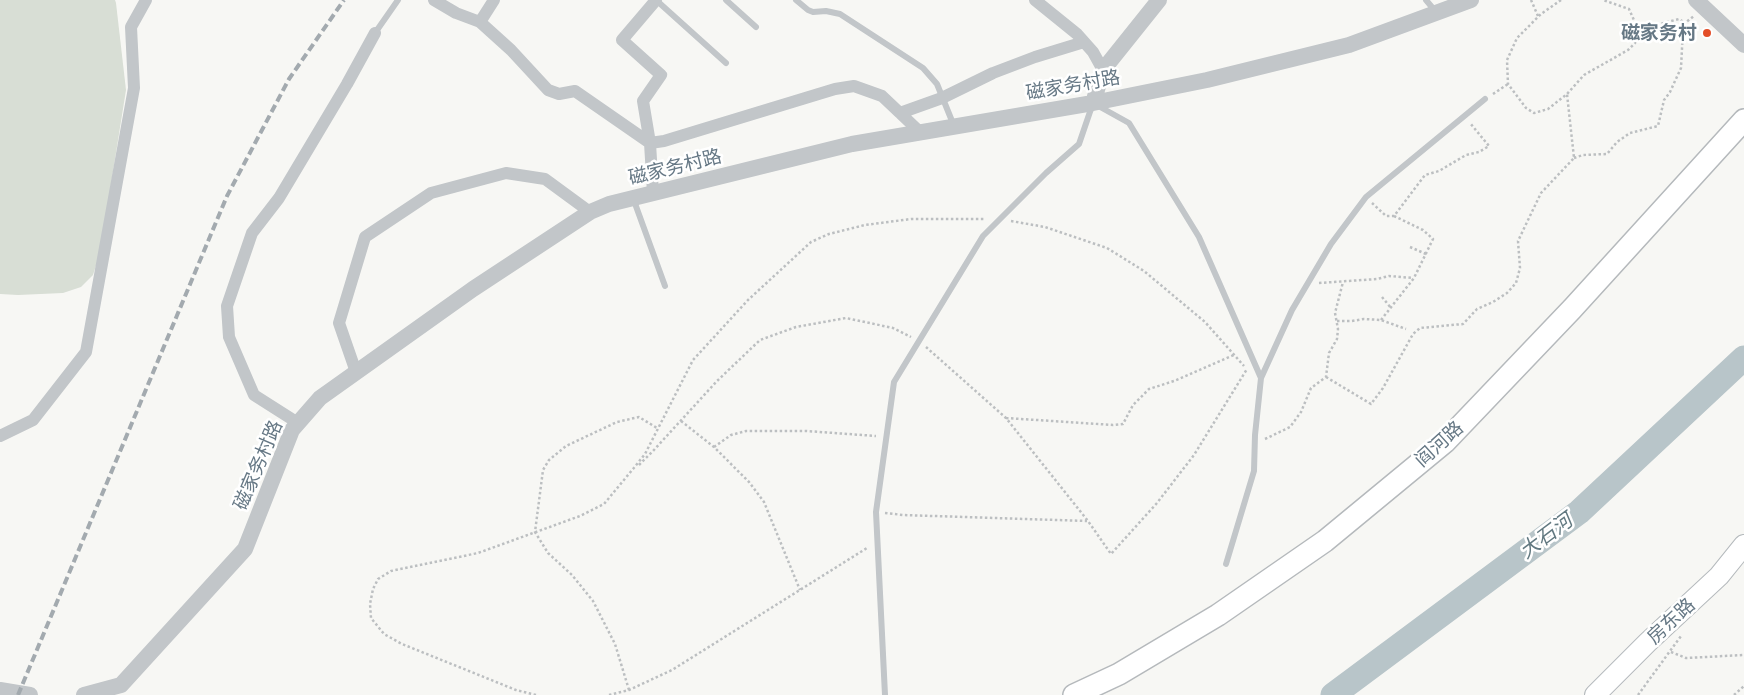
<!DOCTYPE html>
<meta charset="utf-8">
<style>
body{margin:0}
canvas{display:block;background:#f7f7f4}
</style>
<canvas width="1744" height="695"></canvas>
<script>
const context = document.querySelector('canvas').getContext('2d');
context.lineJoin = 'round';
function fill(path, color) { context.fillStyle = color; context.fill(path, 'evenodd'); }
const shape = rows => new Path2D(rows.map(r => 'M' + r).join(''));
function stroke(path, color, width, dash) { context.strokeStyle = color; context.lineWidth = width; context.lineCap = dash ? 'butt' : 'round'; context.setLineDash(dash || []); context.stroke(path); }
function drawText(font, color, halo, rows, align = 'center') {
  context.font = font + ' "Exo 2","Noto Sans SC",sans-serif'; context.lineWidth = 5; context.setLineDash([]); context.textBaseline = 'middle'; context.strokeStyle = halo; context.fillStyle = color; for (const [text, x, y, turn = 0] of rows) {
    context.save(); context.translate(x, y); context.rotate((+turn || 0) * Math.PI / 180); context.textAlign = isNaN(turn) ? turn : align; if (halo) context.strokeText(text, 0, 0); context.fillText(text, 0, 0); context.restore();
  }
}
fill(shape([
 [0,0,115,0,116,3,126,90,100,253,93,275,81,287,63,293,18,295,0,294]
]), '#d8ded5');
stroke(shape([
 [1333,695,1579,512,1744,358]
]), '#b8c5c9', 25);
const primary = shape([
 [1595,695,1648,642,1719,576,1744,545]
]);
const trunk = shape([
 [1074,695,1119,674,1218,615,1325,541,1445,442,1572,309,1744,120]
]);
stroke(primary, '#b5babd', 22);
stroke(trunk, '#b5b9bc', 24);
stroke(shape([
 [1531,0,1538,16],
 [1561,0,1541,14,1517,38,1507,60,1508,84,1526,108,1534,113,1548,109,1567,94,1584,75,1628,50,1635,43,1637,27,1629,9,1603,0],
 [1637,27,1648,27,1679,19,1685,23],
 [1493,94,1508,84],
 [1574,158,1583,155,1607,154,1617,142,1630,133,1658,126,1664,100,1670,92,1681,68,1683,29,1685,23,1694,16],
 [1372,203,1386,216,1394,216,1425,175,1439,171,1466,155,1479,152,1489,146,1470,123],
 [1011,221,1045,227,1107,248,1144,271,1205,322,1244,366],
 [1410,247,1426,254],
 [1319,283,1377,279,1389,276,1413,278],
 [1382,297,1391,308],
 [1381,320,1414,278,1433,239,1423,230,1394,216],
 [1337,321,1352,321,1364,319,1381,320,1406,329],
 [926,347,1006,418,1088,521,1111,554,1157,503,1194,455,1247,369],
 [1326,377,1371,404,1383,388,1413,334,1420,328,1463,324,1477,309,1493,302,1507,293,1516,283,1520,268,1518,241,1541,193,1574,158,1567,94],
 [1006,418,1113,425,1123,424,1133,405,1149,389,1174,381,1234,355],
 [681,421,714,447,749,482,764,502,800,590],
 [1265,439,1290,427,1301,412,1311,388,1326,377,1329,353,1337,339,1338,329,1335,313,1343,282],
 [714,447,731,435,746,431,806,431,876,436],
 [639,465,653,451,717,381,760,340,796,327,846,318,893,328,911,337],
 [885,513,903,515,1087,521],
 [1671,652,1686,658,1744,655],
 [629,690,615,644,593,601,572,575,548,553,535,532,543,470,549,460,566,446,617,422,639,417,657,428],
 [536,695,516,690,402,644,384,634,371,618,370,604,373,589,378,579,391,571,478,553,580,516,604,504,633,469,645,454,693,360,748,300,811,242,829,234,865,225,911,219,985,219],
 [609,695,629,690,672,670,867,548],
 [1638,695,1681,636],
 [1734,695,1744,686]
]), '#bcbfc1', 2.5, [2.5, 2.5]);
stroke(shape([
 [656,0,726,63],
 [726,0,756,27],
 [796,0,808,10,813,12,826,11,840,14,923,68,937,84,954,126],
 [1426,0,1436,12],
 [375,33,398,0],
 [633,198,665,286],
 [1261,378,1292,310,1331,244,1366,197,1485,99],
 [885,695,876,512,894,382,983,236,1046,173,1079,144,1093,103,1129,123,1199,237,1261,378,1255,435,1254,471,1226,564]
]), '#c2c6c9', 6);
stroke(shape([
 [434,0,456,13,480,22,511,50,548,90,559,94,575,91,650,143,664,141,835,89,854,86,882,96,920,132],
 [1035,0,1077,34,1093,52,1103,70],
 [480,22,494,0],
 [900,113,942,98,993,73,1035,57,1084,42],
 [653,193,650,143,643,101,661,75,622,40,656,0],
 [356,372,339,323,365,237,431,193,506,173,545,179,590,212],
 [298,423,254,395,229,337,227,306,252,233,279,198,347,84,375,33],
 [0,436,33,420,86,352,134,88,131,27,146,0]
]), '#c2c6c9', 12);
stroke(shape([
 [1696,0,1744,45],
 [1093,103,1103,70,1159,0],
 [0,690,30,695],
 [84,695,121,685,245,549,292,430,320,398,473,289,590,212,609,204,852,144,1093,103,1207,80,1349,45,1471,0]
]), '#c2c6c9', 16);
stroke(primary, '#fff', 20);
stroke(trunk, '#fff', 21);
stroke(shape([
 [18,695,227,196,289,79,344,0]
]), '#a3aaaf', 4, [8, 4]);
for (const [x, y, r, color] of [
 [1707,33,5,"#e34e28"]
]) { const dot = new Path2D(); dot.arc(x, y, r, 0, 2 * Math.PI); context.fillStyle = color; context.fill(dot); stroke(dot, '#fff', 2); }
drawText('bold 19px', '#667885', '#fff', [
 ["磁家务村",1697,33]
], 'right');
drawText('19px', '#667885', '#fff', [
 ["磁家务村路",1073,85,-10],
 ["磁家务村路",675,167,-14],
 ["阎河路",1439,444,-42],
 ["磁家务村路",258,465,-67],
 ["房东路",1671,621,-43]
]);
drawText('italic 20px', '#627981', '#fff', [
 ["大石河",1546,536,-37]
]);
</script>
